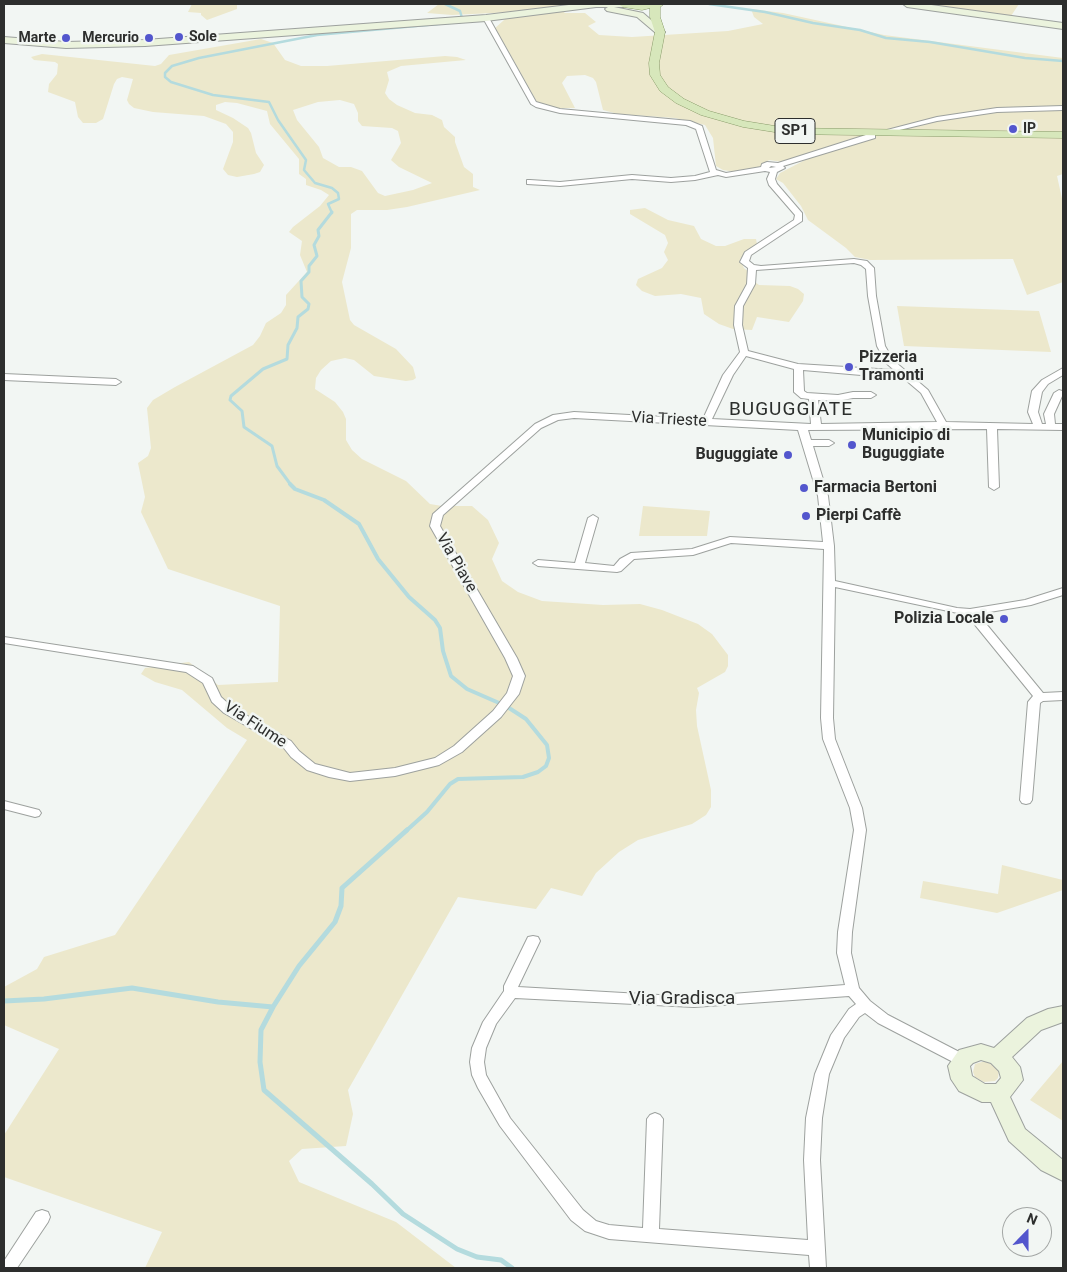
<!DOCTYPE html>
<meta charset="utf-8">
<style>
body{margin:0}
#map{position:relative;width:1067px;height:1272px;overflow:hidden;background:#f2f6f3;font-family:Roboto,sans-serif}
canvas{display:block}
.frame{position:absolute;inset:0;border:5px solid #2d2e2d;pointer-events:none}
.north{position:absolute;left:1002px;top:1207px;width:50px;height:50px;box-sizing:border-box;background:#f2f6f3;border:1px solid #a3a6a4;border-radius:50%;rotate:22deg;font-size:14px;font-weight:700;line-height:20px;text-align:center;color:#2d2e2d}
.north::after{content:'';display:block;margin:auto;width:18px;height:22px;background:#5356cd;clip-path:polygon(50% 0,100% 100%,50% 72%,0 100%)}
</style>
<div id="map">
<canvas width="1067" height="1272"></canvas>
<div class="frame"></div>
<div class="north">N</div>
</div>
<script>
const context = document.querySelector('canvas').getContext('2d');
context.lineJoin = 'round';
function fill(path, color) { context.fillStyle = color; context.fill(path, 'evenodd'); }
const shape = rows => new Path2D(rows.map(r => 'M' + r).join(''));
function stroke(path, color, width, dash) { context.strokeStyle = color; context.lineWidth = width; context.lineCap = dash ? 'butt' : 'round'; context.setLineDash(dash || []); context.stroke(path); }
function drawText(font, color, halo, rows, align = 'center') {
  context.font = font + ' Roboto,sans-serif'; context.lineWidth = 5; context.setLineDash([]); context.textBaseline = 'middle'; context.strokeStyle = halo; context.fillStyle = color; for (const [text, x, y, turn = 0] of rows) {
    context.save(); context.translate(x, y); context.rotate((+turn || 0) * Math.PI / 180); context.textAlign = isNaN(turn) ? turn : align; if (halo) context.strokeText(text, 0, 0); context.fillText(text, 0, 0); context.restore();
  }
}
fill(shape([
 [192,4,237,4,237,9,207,20,201,15,201,13,188,12],
 [439,4,582,4,560,8,565,13,585,13,596,22,588,26,599,35,632,37,728,31,763,24,754,17,751,9,783,13,884,35,1063,58,1063,174,1057,176,1063,203,1063,282,1027,295,1013,259,870,260,855,257,846,248,808,220,801,206,783,183,776,179,780,173,805,160,804,155,783,162,769,160,759,168,735,172,723,170,716,166,713,138,705,125,675,118,618,114,603,110,596,82,593,78,585,75,567,76,562,83,575,108,552,108,538,104,505,45,494,29,513,12,452,15,427,13],
 [920,4,1019,4,1011,16],
 [261,39,273,43,285,60,301,66,327,66,445,56,457,57,466,60,401,66,387,72,389,80,385,93,389,99,397,105,415,113,432,115,442,120,444,127,455,137,455,142,464,167,473,174,473,187,480,190,407,207,387,210,357,210,351,214,351,248,342,282,350,320,354,325,396,349,413,367,416,378,413,380,406,381,374,376,354,360,345,358,331,361,321,370,316,378,315,389,335,402,343,412,346,419,346,440,352,450,362,459,406,481,430,504,442,506,472,506,488,520,499,543,492,559,502,581,518,592,542,601,603,605,640,604,662,610,698,624,712,634,728,655,728,666,725,672,697,688,699,693,696,710,697,726,711,790,711,807,706,815,692,824,638,840,619,852,596,873,582,896,551,888,536,909,458,897,348,1090,353,1114,346,1146,302,1149,289,1161,299,1182,396,1222,456,1268,145,1268,162,1232,4,1177,4,1135,59,1049,4,1025,4,987,37,969,44,957,115,935,247,740,227,728,182,690,155,682,141,674,145,668,189,662,218,685,278,682,280,606,168,569,141,512,145,497,138,463,148,456,151,448,147,408,153,400,175,387,253,345,260,336,266,323,281,313,286,305,286,295,307,272,300,255,302,241,289,232,293,227,320,206,329,195,321,190,306,185,306,179,299,174,299,159,270,124,267,111,237,103,225,102,216,105,216,110,233,118,248,128,251,133,256,153,264,165,260,172,254,174,237,177,228,175,223,169,233,142,233,132,226,124,204,116,153,112,134,108,129,104,127,100,133,79,122,77,117,79,114,84,103,119,96,123,83,123,78,117,75,102,48,92,49,84,57,74,58,64,55,62,34,60,31,57,42,54,155,66,161,64,169,55],
 [340,100,354,104,358,113,358,121,362,126,392,128,398,131,401,143,391,160,399,167,432,183,413,190,385,196,378,193,362,171,351,167,339,167,323,158,319,147,297,120,293,110,318,102],
 [645,208,668,220,694,226,701,239,716,246,725,246,744,239,756,239,757,244,740,259,744,268,749,272,755,282,759,285,790,286,798,289,804,294,803,301,789,322,757,317,752,330,733,329,719,324,704,314,701,298,681,294,655,296,642,291,636,285,638,279,662,268,668,260,664,252,668,243,665,235,630,214,630,210],
 [897,306,1039,311,1051,352,904,346],
 [643,506,710,511,707,536,639,536],
 [1002,865,1063,880,1063,890,997,913,920,898,923,881,998,894],
 [985,1061,995,1066,999,1070,998,1078,995,1081,984,1082,975,1077,973,1072,975,1064],
 [1063,1061,1063,1121,1030,1100]
]), '#ece8cc');
stroke(shape([
 [445,4,460,11,462,18],
 [709,4,765,12,813,23,860,30,886,38,930,42,1025,58,1063,61],
 [332,213,328,204,339,199,338,193,332,188,315,183,304,170,306,160,278,120,269,102,213,95,171,82,165,77,165,73,172,66,199,58,317,35,460,22]
]), '#b4dbde', 2.5);
stroke(shape([
 [291,485,277,466,272,446,244,427,242,411,230,400,231,396,263,369,287,359,288,345,297,328,298,317,308,309,309,304,302,297,301,281,309,272,309,266,317,256,314,245,319,236,318,230,332,212]
]), '#b4dbde', 3);
stroke(shape([
 [290,484,295,489,324,500,359,524,378,559,409,597,435,620,440,628,443,651,451,676,467,689,506,706,526,719,547,745,549,758,546,766,538,772,523,777,458,779,450,784,427,812,406,831]
]), '#b4dbde', 4);
stroke(shape([
 [4,1001,44,999,132,988,218,1002,273,1007,299,966,335,922,341,906,342,888,407,830],
 [273,1007,261,1030,260,1062,264,1090,372,1184,403,1214,457,1249,477,1257,501,1260,512,1268]
]), '#b4dbde', 5);
const street = shape([
 [486,16,489,18,536,102,560,109,690,121,702,126,716,170,726,173,761,167,762,164,767,162,778,163,869,134,875,134,875,138,783,166,785,168,777,172,775,179,777,184,802,213,802,221,751,255,749,261,754,265,761,266,854,259,867,261,874,268,876,296,885,346,893,360,928,390,946,422,1033,424,1028,412,1032,391,1042,380,1063,368,1063,375,1048,384,1042,392,1038,412,1042,424,1046,424,1044,414,1054,393,1059,390,1062,391,1063,394,1054,414,1055,424,1063,424,1063,430,997,429,999,487,994,490,989,487,987,429,808,430,811,440,829,440,834,443,829,446,813,446,828,496,834,546,835,581,957,608,970,609,1025,600,1063,588,1063,595,1031,605,978,614,1043,693,1063,692,1063,700,1043,701,1040,703,1032,800,1030,803,1026,804,1022,803,1020,800,1028,702,1033,696,967,615,835,587,833,718,835,739,862,808,866,830,852,932,851,953,859,988,870,1001,888,1015,967,1056,969,1060,967,1064,962,1066,957,1064,878,1023,865,1013,859,1017,844,1038,829,1074,822,1118,820,1160,826,1268,810,1268,809,1255,609,1239,585,1231,571,1220,500,1126,478,1088,472,1075,470,1062,472,1048,483,1022,504,991,504,986,528,937,533,936,538,937,540,941,518,987,694,997,845,985,837,953,838,932,854,830,850,808,823,739,821,718,824,549,731,543,693,555,634,559,621,571,617,572,538,566,533,563,538,560,575,563,588,518,593,515,598,518,585,563,614,566,620,559,631,553,692,549,730,537,823,542,818,496,798,430,574,418,558,420,541,428,443,515,440,526,517,658,525,676,519,694,501,717,462,752,439,765,395,776,350,781,329,777,307,770,291,757,283,747,224,713,212,702,203,683,186,672,4,643,4,637,193,666,212,678,221,697,232,707,291,741,299,751,315,764,350,773,395,768,435,758,454,746,493,711,507,693,513,676,505,658,430,526,433,514,535,424,553,415,574,412,703,419,723,375,740,352,734,325,735,306,747,284,748,268,740,262,745,252,794,220,795,215,769,185,767,179,770,172,765,171,726,177,718,175,695,180,671,182,632,179,560,186,527,184,527,180,530,180,560,182,632,175,671,178,695,176,710,172,696,129,686,125,560,113,536,107,531,104,483,18,486,16],
 [771,166,776,167,769,168,771,166],
 [854,263,861,265,866,269,868,296,877,346,886,363,894,370,798,364,748,351,742,325,743,306,755,284,756,270,854,263],
 [746,356,794,369,794,392,801,398,809,399,811,424,712,419,733,375,746,356],
 [803,370,873,376,901,376,921,393,937,422,821,424,818,400,838,401,853,398,871,398,876,395,871,392,853,392,838,395,807,393,804,391,803,370],
 [849,996,856,1004,849,1009,831,1035,815,1074,806,1118,804,1160,808,1240,659,1229,663,1119,660,1115,655,1113,650,1115,647,1119,643,1228,609,1225,596,1221,583,1210,510,1118,486,1075,484,1062,486,1048,496,1024,515,998,694,1007,849,996],
 [1063,106,1063,110,997,112,937,121,891,132,887,130,937,117,997,108,1063,106],
 [4,374,116,379,121,382,116,385,4,380,4,374],
 [4,801,39,810,41,813,39,816,35,817,4,809,4,801],
 [42,1210,48,1212,50,1217,48,1222,17,1268,4,1268,4,1261,36,1212,42,1210]
]);
const secondary = shape([
 [577,4,627,4,623,7,614,7,643,13,665,32,663,34,657,34,637,17,607,11,605,9,608,7,596,7,486,21,145,46,66,48,4,43,4,37,66,42,145,40,486,15,577,4],
 [903,4,924,4,1063,23,1063,29,907,7,903,4],
 [1063,1006,1063,1022,1041,1030,1012,1057,1020,1067,1023,1080,1010,1097,1025,1129,1063,1160,1063,1181,1041,1170,1009,1141,991,1102,982,1102,959,1091,951,1079,948,1066,959,1050,981,1044,994,1048,1027,1018,1048,1009,1063,1006],
 [981,1060,991,1063,999,1071,1001,1078,996,1084,985,1084,972,1076,970,1066,973,1063,981,1060]
]);
const primary = shape([
 [618,4,664,4,660,7,660,17,665,32,659,63,660,75,668,87,684,99,709,111,744,121,787,128,1063,132,1063,138,787,134,743,127,701,115,676,103,660,91,650,75,649,63,655,32,650,17,650,8,642,10,623,7,618,4]
]);
stroke(street, '#9da19e', 2);
stroke(secondary, '#9da19e', 2);
stroke(primary, '#8a9c6b', 1);
fill(street, '#fff');
fill(secondary, '#ebf3dd');
fill(primary, '#d7e7bb');
for (const [x, y, r, color] of [
 [179,37,5,"#5356cd"],
 [66,38,5,"#5356cd"],
 [149,38,5,"#5356cd"],
 [1013,129,5,"#5356cd"],
 [849,367,5,"#5356cd"],
 [852,445,5,"#5356cd"],
 [788,455,5,"#5356cd"],
 [804,488,5,"#5356cd"],
 [806,516,5,"#5356cd"],
 [1004,619,5,"#5356cd"]
]) { const dot = new Path2D(); dot.arc(x, y, r, 0, 2 * Math.PI); context.fillStyle = color; context.fill(dot); stroke(dot, '#f2f6f3', 2); }
drawText('bold 14px', '#2d2e2d', '#f2f6f3', [
 ["Sole",189,37],
 ["Marte",56,38,"right"],
 ["Mercurio",139,38,"right"],
 ["IP",1023,129]
], 'left');
for (const [x, y, w] of [
 [795,131,40]
]) { const box = new Path2D(); box.roundRect(x - w / 2, y - 12.5, w, 25, 4); context.fillStyle = '#f2f6f3'; context.fill(box); stroke(box, '#2d2e2d', 1); }
drawText('bold 15px', '#2d2e2d', null, [
 ["SP1",795,131]
]);
drawText('bold 16px', '#2d2e2d', '#f2f6f3', [
 ["Pizzeria",859,358],
 ["Tramonti",859,376],
 ["Municipio di",862,436],
 ["Buguggiate",862,454],
 ["Buguggiate",778,455,"right"],
 ["Farmacia Bertoni",814,488],
 ["Pierpi Caffè",816,516],
 ["Polizia Locale",994,619,"right"]
], 'left');
drawText('16px', '#2d2e2d', '#f2f6f3', [
 ["Via Trieste",669,420,3],
 ["Via Piave",456,563,60],
 ["Via Fiume",255,725,33]
]);
context.letterSpacing = '1px';
drawText('19px', '#2b2e2c', '#f2f6f3', [
 ["BUGUGGIATE",791,410]
]);
context.letterSpacing = '0px';
drawText('19px', '#2d2e2d', '#f2f6f3', [
 ["Via Gradisca",682,999]
]);
</script>
